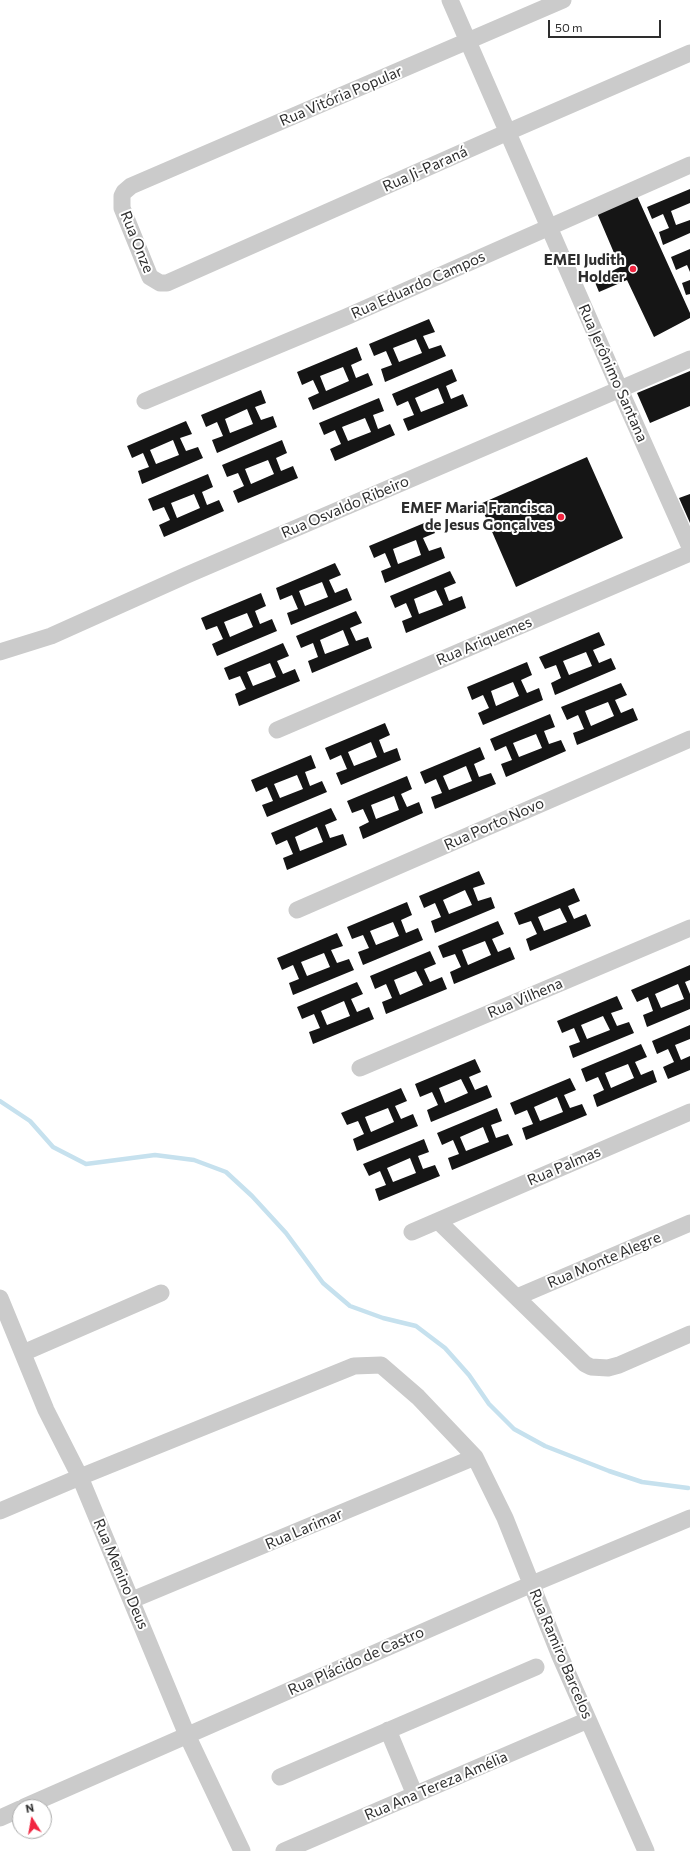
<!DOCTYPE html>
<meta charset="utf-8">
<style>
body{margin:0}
#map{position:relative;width:690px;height:1851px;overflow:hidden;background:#fff;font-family:Commissioner,sans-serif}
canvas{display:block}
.north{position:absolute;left:12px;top:1799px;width:40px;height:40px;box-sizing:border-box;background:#fff;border:1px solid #ababab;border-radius:50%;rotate:349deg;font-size:11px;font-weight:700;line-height:16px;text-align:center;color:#2e2e2e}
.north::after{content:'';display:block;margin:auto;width:14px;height:18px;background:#f12540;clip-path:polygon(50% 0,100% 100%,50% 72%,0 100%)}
.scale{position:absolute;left:548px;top:20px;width:113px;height:18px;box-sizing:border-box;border:2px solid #2e2e2e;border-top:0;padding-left:5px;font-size:12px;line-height:14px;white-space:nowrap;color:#2e2e2e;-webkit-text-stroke:3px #fff;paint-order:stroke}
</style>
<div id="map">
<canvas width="690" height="1851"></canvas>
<div class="north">N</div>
<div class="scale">50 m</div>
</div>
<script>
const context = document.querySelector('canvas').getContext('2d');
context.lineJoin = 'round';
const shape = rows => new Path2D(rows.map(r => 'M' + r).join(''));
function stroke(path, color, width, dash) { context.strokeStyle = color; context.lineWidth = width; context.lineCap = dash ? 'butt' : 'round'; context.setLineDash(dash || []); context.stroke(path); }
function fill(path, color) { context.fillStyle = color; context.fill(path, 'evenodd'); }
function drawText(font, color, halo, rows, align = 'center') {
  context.font = font + ' Commissioner,sans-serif'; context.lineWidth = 4; context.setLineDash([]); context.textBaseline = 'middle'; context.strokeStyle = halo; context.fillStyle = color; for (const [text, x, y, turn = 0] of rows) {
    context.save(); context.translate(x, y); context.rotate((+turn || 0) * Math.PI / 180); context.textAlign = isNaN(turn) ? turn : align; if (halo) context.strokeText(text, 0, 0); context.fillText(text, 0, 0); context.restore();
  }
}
stroke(shape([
 [0,1101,30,1121,53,1147,86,1164,155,1155,194,1160,226,1172,252,1196,286,1233,323,1283,350,1306,383,1318,416,1326,445,1348,469,1375,489,1404,514,1429,545,1446,609,1471,642,1482,688,1488]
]), '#c6e1ee', 4.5);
fill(shape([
 [690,189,690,203,671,211,676,225,690,220,690,233,663,245,659,232,669,228,663,214,652,219,647,207],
 [637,196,690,313,690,318,654,337,627,280,599,292,594,280,620,267,597,213],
 [690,249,690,272,687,265,676,270,671,257],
 [690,280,690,294,686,295,682,283],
 [429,319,435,332,423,336,429,349,441,345,446,356,385,382,381,369,392,365,386,351,374,356,369,344],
 [416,339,422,353,399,362,393,348],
 [357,347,362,360,351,365,356,378,368,373,373,385,313,410,308,398,319,393,313,380,302,385,297,372],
 [343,367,349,381,326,391,320,376],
 [452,369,457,381,446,386,451,399,463,394,468,406,408,431,403,419,414,415,408,401,397,406,392,394],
 [438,388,444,403,421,412,415,398],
 [690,371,690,406,650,423,637,393],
 [261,390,266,403,255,407,261,420,273,416,277,427,217,453,212,440,223,436,217,422,206,427,201,415],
 [247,409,253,424,230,433,225,419],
 [379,398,384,411,373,415,378,429,390,424,395,435,335,461,330,449,341,444,335,430,324,435,319,423],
 [365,418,371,432,348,441,342,427],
 [186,421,192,434,180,438,186,451,198,447,203,458,142,484,138,471,149,467,143,453,132,458,127,446],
 [173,440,179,455,156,464,150,450],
 [282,440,287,453,276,458,281,471,293,466,298,478,238,503,233,491,244,486,238,473,227,477,222,465],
 [268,460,274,474,251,484,245,469],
 [587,457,623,538,516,587,480,504],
 [208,474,213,487,202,492,207,505,219,500,224,511,164,537,159,525,170,520,164,507,153,511,148,499],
 [194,494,200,508,177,518,171,503],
 [690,494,690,523,679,498],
 [429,521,435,533,423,538,429,551,441,547,445,558,385,583,381,571,391,567,385,553,374,558,369,546],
 [416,540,421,555,398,564,393,549],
 [335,563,341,575,329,580,335,593,347,588,352,600,291,625,287,613,298,609,292,595,280,600,276,588],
 [322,582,328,597,305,606,299,591],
 [450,571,456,583,444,588,449,601,462,596,466,608,406,633,402,621,412,617,406,603,395,608,390,596],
 [436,590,443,605,419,614,414,599],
 [261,593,266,606,255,611,260,624,272,619,277,631,217,656,212,644,223,639,217,626,206,630,201,618],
 [247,613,253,627,230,637,224,622],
 [356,611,362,623,350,628,356,641,368,637,372,648,312,673,308,661,318,657,313,643,301,648,296,636],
 [343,630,349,645,325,654,320,640],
 [599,632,605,645,593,650,599,663,611,658,616,669,555,695,551,683,561,678,556,665,545,669,539,657],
 [586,652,592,666,569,675,563,661],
 [283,643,289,656,277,661,283,674,295,669,300,681,239,706,235,694,246,689,240,676,229,680,224,668],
 [270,663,276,677,253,686,247,672],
 [527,662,532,675,521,680,527,693,539,688,543,700,483,725,478,713,489,708,483,695,472,700,467,687],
 [513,682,519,696,496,706,491,691],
 [621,683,627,695,615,700,621,713,633,708,638,720,577,745,573,733,584,729,578,715,567,720,561,707],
 [608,702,614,716,591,726,585,711],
 [550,714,555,727,544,731,549,744,561,740,566,751,506,777,501,764,512,760,506,746,495,751,490,739],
 [536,734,542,748,519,757,513,743],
 [385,723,390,735,379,740,384,753,397,748,401,760,341,785,336,773,347,769,341,755,330,760,325,748],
 [371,742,377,757,354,766,348,752],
 [480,747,485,759,474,764,479,777,491,773,496,784,435,809,431,797,442,793,436,779,425,784,420,772],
 [466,766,472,781,449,790,443,776],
 [311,755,316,768,305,772,310,786,322,781,327,792,267,817,262,805,273,801,267,787,256,792,251,780],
 [297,775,303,789,280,798,274,784],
 [407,776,412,789,401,794,407,807,419,802,423,813,363,839,359,827,369,822,363,809,352,813,347,801],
 [394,796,399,810,376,819,371,805],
 [331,808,337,820,325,825,330,838,343,834,347,845,287,870,283,858,293,854,287,840,276,845,271,833],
 [317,827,323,842,300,851,295,837],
 [479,871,485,884,473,888,478,901,491,897,495,908,435,933,431,921,441,917,435,903,424,908,419,896],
 [465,890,472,905,449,914,443,900],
 [574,888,580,901,568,906,574,919,586,914,591,926,530,951,526,939,537,934,531,921,519,925,514,913],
 [560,908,567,922,544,931,538,917],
 [407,902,412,915,401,920,406,933,418,928,423,940,363,965,358,952,369,948,363,935,352,939,347,927],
 [393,922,399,936,376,945,370,931],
 [498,921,504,934,492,939,498,952,510,947,515,959,454,984,450,972,461,967,455,954,443,958,438,946],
 [485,941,491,955,468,965,462,950],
 [337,933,343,946,331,950,337,963,349,959,354,970,293,995,289,983,299,979,293,965,282,970,277,958],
 [324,953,330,967,307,976,301,962],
 [430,951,436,964,424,969,430,982,442,977,447,989,386,1014,382,1002,392,998,386,984,375,989,370,976],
 [416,971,423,985,400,995,394,980],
 [690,965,690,980,685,982,690,994,690,1009,647,1027,643,1015,653,1011,648,997,637,1002,631,990],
 [678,984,684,999,661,1008,655,994],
 [357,982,363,994,351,999,357,1012,369,1007,374,1019,313,1044,309,1032,320,1028,314,1014,302,1019,297,1007],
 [344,1001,350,1016,327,1025,321,1011],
 [617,996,623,1009,611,1013,617,1026,629,1022,634,1033,573,1058,569,1046,580,1042,574,1028,562,1033,557,1021],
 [603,1016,610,1030,587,1039,581,1025],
 [690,1025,690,1039,675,1045,681,1060,690,1056,690,1070,668,1079,663,1067,674,1062,668,1049,657,1054,652,1041],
 [641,1044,647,1057,635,1062,641,1075,653,1070,657,1082,597,1107,593,1095,604,1090,598,1077,586,1082,581,1069],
 [628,1064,634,1078,611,1088,605,1073],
 [475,1059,481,1072,469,1077,475,1090,487,1085,492,1097,431,1122,427,1110,438,1105,432,1092,420,1097,415,1084],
 [461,1079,468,1093,445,1103,439,1088],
 [570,1078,576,1090,564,1095,570,1108,582,1104,587,1115,526,1140,522,1128,533,1124,527,1110,515,1115,510,1103],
 [557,1097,563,1112,540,1121,534,1107],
 [401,1088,407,1101,395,1106,401,1119,413,1114,418,1126,357,1151,353,1139,364,1134,358,1121,347,1125,341,1113],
 [388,1108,394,1122,371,1132,365,1117],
 [497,1108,502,1121,491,1125,496,1138,508,1134,513,1145,452,1170,448,1158,459,1154,453,1140,442,1145,437,1133],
 [483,1127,489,1142,466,1151,460,1137],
 [424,1139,429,1152,418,1156,423,1169,435,1165,440,1176,379,1201,375,1189,386,1185,380,1171,369,1176,363,1164],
 [410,1158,416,1173,393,1182,387,1168]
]), '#151515');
stroke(shape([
 [450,0,620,390,690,547],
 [563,0,131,186,124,192,122,196,122,208,150,277,160,283,167,283,508,132,690,53],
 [145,401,346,317,690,165],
 [0,652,51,636,187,575,690,359],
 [277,730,690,553],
 [297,910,690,739],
 [360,1068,690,928],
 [438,1221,585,1364,591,1367,608,1368,619,1365,690,1334],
 [412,1232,690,1112],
 [517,1297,690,1223],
 [0,1298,46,1410,80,1477,187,1735,242,1851],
 [23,1353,161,1293],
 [0,1511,80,1477,354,1366,381,1365,418,1397,475,1457,505,1518,560,1656,646,1851],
 [132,1600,475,1457],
 [388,1730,415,1795],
 [280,1777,536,1667],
 [24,1807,532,1584,690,1518],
 [0,1818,20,1809],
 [284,1851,588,1720]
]), '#cbcbcb', 17);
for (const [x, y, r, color] of [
 [633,269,4,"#f12540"],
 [561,517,4,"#f12540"]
]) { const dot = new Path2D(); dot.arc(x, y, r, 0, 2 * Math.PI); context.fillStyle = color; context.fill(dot); stroke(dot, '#fff', 1.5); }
drawText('15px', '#2e2e2e', '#fff', [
 ["Rua Vitória Popular",341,96,-23],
 ["Rua Ji-Paraná",425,169,-24],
 ["Rua Onze",137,242,68],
 ["Rua Eduardo Campos",418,285,-24],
 ["Rua Jerônimo Santana",613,373,66],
 ["Rua Osvaldo Ribeiro",345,507,-23],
 ["Rua Ariquemes",484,641,-23],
 ["Rua Porto Novo",494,824,-24],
 ["Rua Vilhena",525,998,-23],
 ["Rua Palmas",564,1166,-23],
 ["Rua Monte Alegre",604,1260,-23],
 ["Rua Larimar",304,1529,-23],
 ["Rua Menino Deus",121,1574,67],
 ["Rua Ramiro Barcelos",561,1654,67],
 ["Rua Plácido de Castro",356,1661,-24],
 ["Rua Ana Tereza Amélia",436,1786,-23]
]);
drawText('bold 15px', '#2e2e2e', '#fff', [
 ["EMEI Judith",625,260],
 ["Holder",625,277],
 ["EMEF Maria Francisca",553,508],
 ["de Jesus Gonçalves",553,525]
], 'right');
</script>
